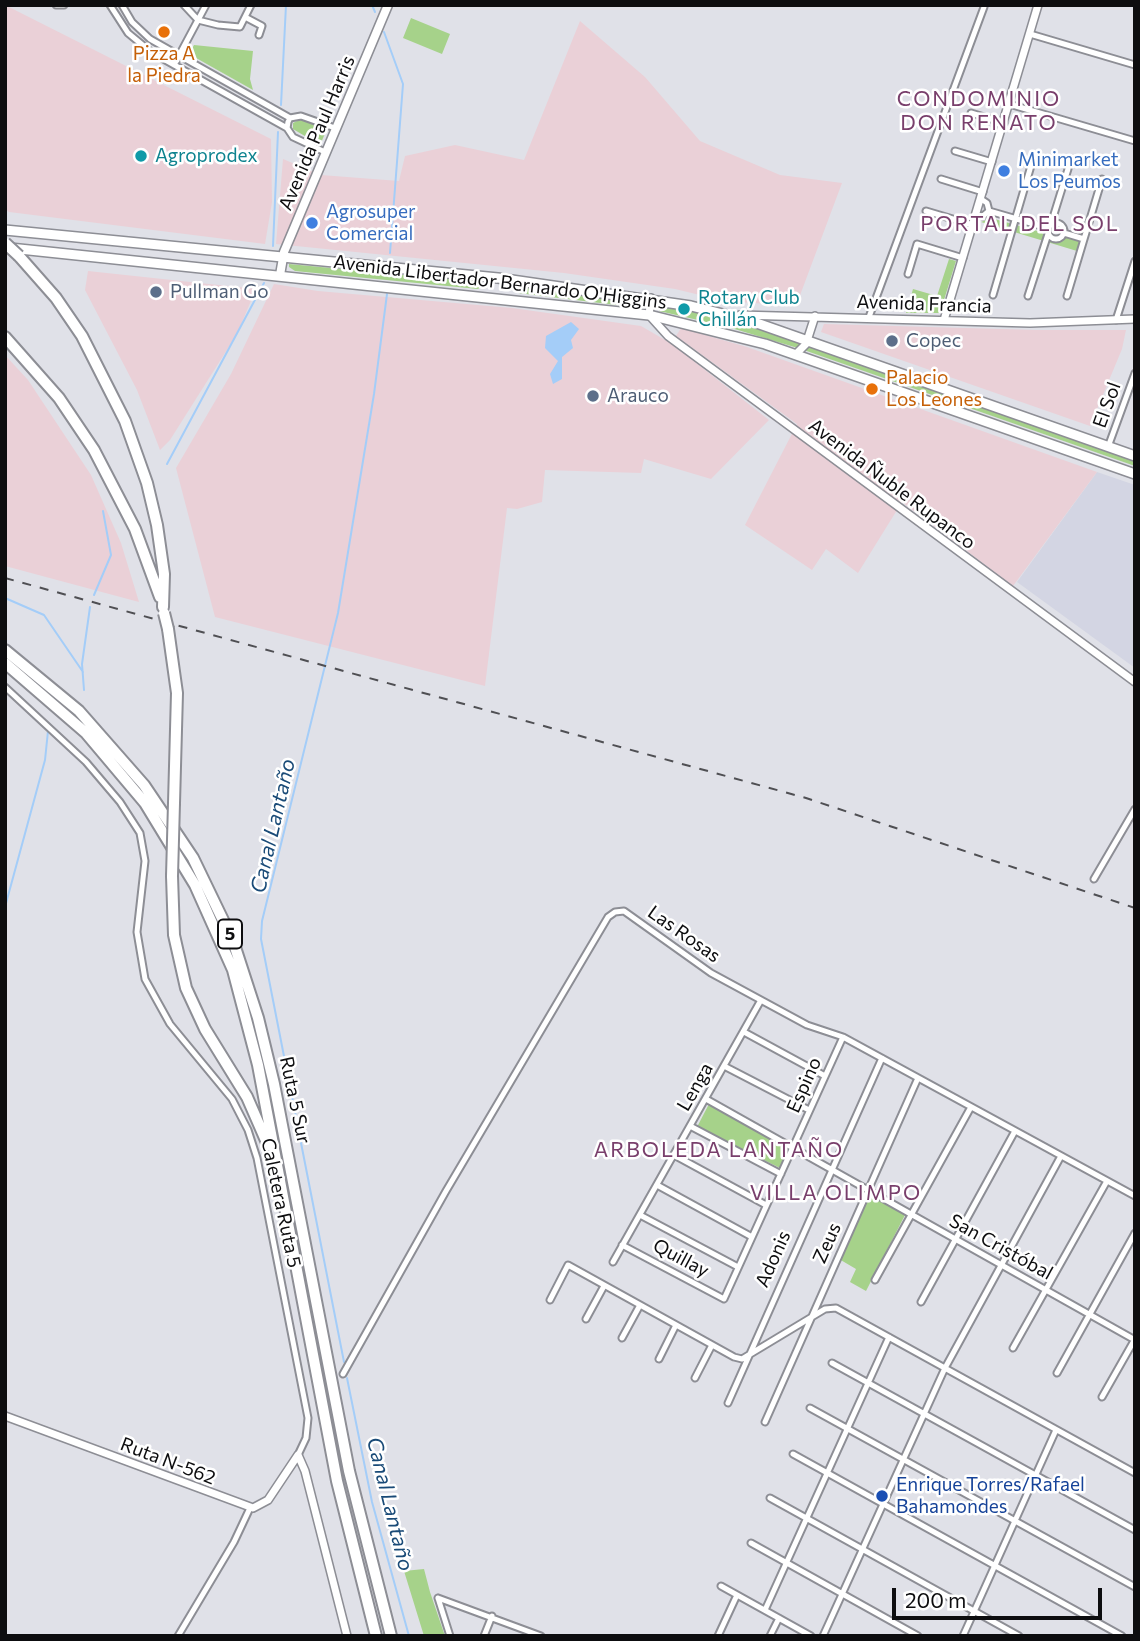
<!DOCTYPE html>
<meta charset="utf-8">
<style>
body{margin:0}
#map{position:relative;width:1140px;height:1641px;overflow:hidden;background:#e0e1e8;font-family:Commissioner,sans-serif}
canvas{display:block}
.frame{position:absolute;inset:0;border:7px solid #0d0d0f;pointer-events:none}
.scale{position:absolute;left:892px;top:1588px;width:210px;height:32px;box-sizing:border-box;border:4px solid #0d0d0f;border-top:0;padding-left:9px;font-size:21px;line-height:24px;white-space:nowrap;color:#0d0d0f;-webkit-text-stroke:5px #fff;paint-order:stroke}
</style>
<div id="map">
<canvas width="1140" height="1641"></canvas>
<div class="frame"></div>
<div class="scale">200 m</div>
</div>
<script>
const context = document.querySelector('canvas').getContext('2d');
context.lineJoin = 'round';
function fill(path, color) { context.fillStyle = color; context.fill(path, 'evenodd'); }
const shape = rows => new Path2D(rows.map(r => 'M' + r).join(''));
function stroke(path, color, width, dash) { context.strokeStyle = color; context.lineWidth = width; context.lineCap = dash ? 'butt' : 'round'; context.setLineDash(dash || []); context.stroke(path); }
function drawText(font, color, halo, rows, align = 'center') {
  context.font = font + ' Commissioner,sans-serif'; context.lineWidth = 5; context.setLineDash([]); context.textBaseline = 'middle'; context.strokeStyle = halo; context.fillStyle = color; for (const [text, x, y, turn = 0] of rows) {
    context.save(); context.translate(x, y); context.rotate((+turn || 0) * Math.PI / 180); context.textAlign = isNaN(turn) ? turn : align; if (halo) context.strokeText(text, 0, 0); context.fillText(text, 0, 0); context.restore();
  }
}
fill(shape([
 [1097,472,1135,485,1135,668,1017,582]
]), '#d3d5e3');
fill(shape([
 [5,5,271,139,272,202,265,244,9,212,5,209],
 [580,21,645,77,700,141,780,175,842,183,796,306,725,301,675,289,564,273,276,244,283,159,321,175,399,181,405,156,455,145,524,160],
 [88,271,256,289,237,334,170,440,160,450,137,390,85,290],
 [274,284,318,291,512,308,641,326,672,344,769,420,711,479,644,459,641,473,545,470,542,502,517,509,507,508,485,686,215,617,176,468,231,374],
 [824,324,1036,330,1126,330,1122,349,1090,426,821,332],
 [681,328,747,347,1097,472,1013,586,902,502,858,573,826,549,812,570,745,525,797,424,676,336],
 [5,355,28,380,91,475,121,543,139,602,5,566]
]), '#ead0d7');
fill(shape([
 [411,18,450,34,442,54,403,38],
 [194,45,253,51,250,79,253,90,189,54],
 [301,119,327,129,320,145,293,129,293,123],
 [991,218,1041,232,1050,240,1057,242,1067,236,1081,240,1077,251,981,222],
 [949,259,956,261,940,313,906,313,913,289,937,296],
 [289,264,479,282,483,285,478,289,295,271,289,267],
 [515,285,572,291,637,302,636,305,633,307,518,293,512,290],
 [660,303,758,328,1135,460,1135,466,801,349,728,327,659,311],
 [709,1104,790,1146,780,1168,697,1127],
 [867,1193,905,1215,866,1291,850,1282,856,1269,839,1259],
 [424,1569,430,1592,445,1636,424,1636,404,1571]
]), '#a6d28a');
fill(shape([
 [571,322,579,329,571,340,573,348,562,357,562,379,553,384,550,374,558,361,545,348,546,336]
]), '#a4cdf8');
stroke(shape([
 [372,5,375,12],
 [384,32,403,84,390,253],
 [281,105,286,5],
 [273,246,278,132],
 [167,464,264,283],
 [94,595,111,555,103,511],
 [5,598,44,615,83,672],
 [84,690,82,664,90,607],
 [5,907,45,760,48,731],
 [344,1362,261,939,262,921,338,613,374,394,387,294],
 [347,1378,372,1502,409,1636]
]), '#a4cdf8', 2);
const minor = shape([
 [56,5,64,5],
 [110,5,128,33,151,52,287,128],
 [122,5,132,22,150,39,290,118],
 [184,5,198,20,218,25,240,27,245,17,262,26,259,35],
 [245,17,251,5],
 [1030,34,1135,65],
 [174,65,206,5],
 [1009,104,1135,141],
 [971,113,1004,123],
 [955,151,992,162],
 [325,152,293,137,287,128,288,122,290,118,301,116,335,128],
 [941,179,983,192],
 [926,211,973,225],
 [989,211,1048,228],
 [976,215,983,216,989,211,987,203,981,199],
 '1048 231a8 8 0 1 1 16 0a8 8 0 1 1-16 0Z',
 [1051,224,1068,169],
 [1064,233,1084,239],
 [908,274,917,244,963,258],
 [993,295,1033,159],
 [1028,296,1048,234],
 [1067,296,1102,179],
 [869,317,984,7],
 [1116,320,1135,261],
 [1108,447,1135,373],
 [5,687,86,762,120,802,140,833,145,861,137,932,145,979,170,1024,232,1099,248,1130,257,1158,308,1418,306,1438,298,1455],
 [1094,879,1135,809],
 [744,1032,825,1076],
 [724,1066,809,1110],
 [706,1099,1135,1340],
 [690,1126,781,1174],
 [674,1155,766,1205],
 [657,1185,752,1237],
 [640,1215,738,1267],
 [622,1245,724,1299,843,1037],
 [613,1262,761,1000],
 [875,1280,971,1107],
 [550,1300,568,1265,734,1357,742,1359,825,1309,836,1308,1135,1473],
 [921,1302,1015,1131],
 [586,1319,604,1286],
 [622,1338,640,1305],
 [1013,1348,1107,1181],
 [659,1359,676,1325],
 [832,1363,1135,1530],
 [1057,1373,1135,1233],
 [343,1374,446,1191,608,917,615,912,624,911,711,973,807,1025,843,1037,1135,1196],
 [695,1378,712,1345],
 [1102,1397,1135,1339],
 [728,1403,882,1058],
 [810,1408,1135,1587],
 [765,1422,918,1078],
 [793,1454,1122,1636],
 [770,1498,1019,1636],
 [751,1543,918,1636],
 [721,1586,811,1636],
 [438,1598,541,1636],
 [438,1598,450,1636],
 [765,1610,889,1337],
 [178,1636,234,1542,250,1508],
 [484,1636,492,1616],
 [718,1636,737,1595],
 [770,1636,779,1618],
 [823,1636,945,1368,1061,1156],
 [963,1636,1056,1430]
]);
const tertiary = shape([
 [651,298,649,315,668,336,1135,682],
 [740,315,1030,323,1135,319],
 [944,320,1038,5],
 [796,354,806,344,815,316],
 [5,1416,253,1508,268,1500,298,1455,305,1471,347,1636]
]);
const secondary = shape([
 [280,275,284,252,388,5]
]);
const primary = shape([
 [5,230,498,278,691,306,751,321,1135,456],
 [10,248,649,315,765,344,1135,474]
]);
const motorway = shape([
 [19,256,56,298,82,336,125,421,147,483,157,525,164,574,163,607],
 [5,337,59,398,94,450,135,529,160,597],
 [168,629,177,693,174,803],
 [5,650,79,711,144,785,193,858,233,941,258,1018,274,1084,349,1471,391,1636],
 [5,663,86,733,145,803,195,885,233,970,258,1065,337,1481,376,1636],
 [172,876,174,935,186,988,205,1029,247,1097,268,1145]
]);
stroke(minor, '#8d8e95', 9);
stroke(tertiary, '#8d8e95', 10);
stroke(secondary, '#8d8e95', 11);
stroke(primary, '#8d8e95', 12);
stroke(motorway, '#8d8e95', 14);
stroke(minor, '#fff', 5);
stroke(tertiary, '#fff', 7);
stroke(secondary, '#fff', 8);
stroke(primary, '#fff', 9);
stroke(motorway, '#fff', 10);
stroke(shape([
 [5,578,806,798,1135,908]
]), '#4f4f53', 2, [9, 9]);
const motorwayBridge = shape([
 [5,243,19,256],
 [164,613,168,629],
 [172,876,174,803]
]);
stroke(motorwayBridge, '#8d8e95', 14, []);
stroke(motorwayBridge, '#fff', 10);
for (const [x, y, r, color] of [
 [164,32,7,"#e8710a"],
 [141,156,7,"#0f9aa8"],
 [1004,171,7,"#3f7fe0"],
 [312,223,7,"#3f7fe0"],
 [156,292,7,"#5c6f8a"],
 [684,309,7,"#0f9aa8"],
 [892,341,7,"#5c6f8a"],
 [872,389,7,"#e8710a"],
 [593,396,7,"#5c6f8a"],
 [882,1496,7,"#1a4fb4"]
]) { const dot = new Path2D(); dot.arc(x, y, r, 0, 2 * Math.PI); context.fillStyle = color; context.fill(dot); stroke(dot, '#fff', 2.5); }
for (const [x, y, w] of [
 [230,934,24]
]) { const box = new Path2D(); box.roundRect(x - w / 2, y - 14.5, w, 29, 5); context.fillStyle = '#fff'; context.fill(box); stroke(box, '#0d0d0f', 2); }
drawText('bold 18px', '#0d0d0f', null, [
 ["5",230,934]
]);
drawText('19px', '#c56008', '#fff', [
 ["Pizza A",164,54],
 ["la Piedra",164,76],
 ["Palacio",886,378,"left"],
 ["Los Leones",886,400,"left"]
]);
drawText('19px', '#0d0d0f', '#fff', [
 ["Avenida Paul Harris",317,133,-67],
 ["Avenida Libertador Bernardo O'Higgins",500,282,7],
 ["Avenida Francia",924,304,2],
 ["El Sol",1107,405,-70],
 ["Avenida Ñuble Rupanco",892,484,37],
 ["Las Rosas",684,934,35],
 ["Espino",804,1085,-66],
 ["Lenga",695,1087,-60],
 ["Ruta 5 Sur",295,1100,78],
 ["Caletera Ruta 5",281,1203,78],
 ["Zeus",827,1243,-66],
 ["San Cristóbal",1001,1247,29],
 ["Quillay",681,1258,28],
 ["Adonis",773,1259,-66],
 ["Ruta N-562",168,1461,21]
]);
drawText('19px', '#0d838f', '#fff', [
 ["Agroprodex",155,156],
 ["Rotary Club",698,298],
 ["Chillán",698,320]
], 'left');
drawText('19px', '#366cbe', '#fff', [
 ["Minimarket",1018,160],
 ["Los Peumos",1018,182],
 ["Agrosuper",326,212],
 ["Comercial",326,234]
], 'left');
drawText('19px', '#4e5e75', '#fff', [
 ["Pullman Go",170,292],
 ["Copec",906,341],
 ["Arauco",607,396]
], 'left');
drawText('19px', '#164399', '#fff', [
 ["Enrique Torres/Rafael",896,1485],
 ["Bahamondes",896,1507]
], 'left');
context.letterSpacing = '2px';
drawText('21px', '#793f6c', '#fff', [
 ["CONDOMINIO",979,99],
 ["DON RENATO",979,123],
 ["PORTAL DEL SOL",1020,224],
 ["ARBOLEDA LANTAÑO",719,1150],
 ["VILLA OLIMPO",836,1193]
]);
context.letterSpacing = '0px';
drawText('italic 21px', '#194a77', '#fff', [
 ["Canal Lantaño",273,826,-77],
 ["Canal Lantaño",390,1504,76]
]);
</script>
